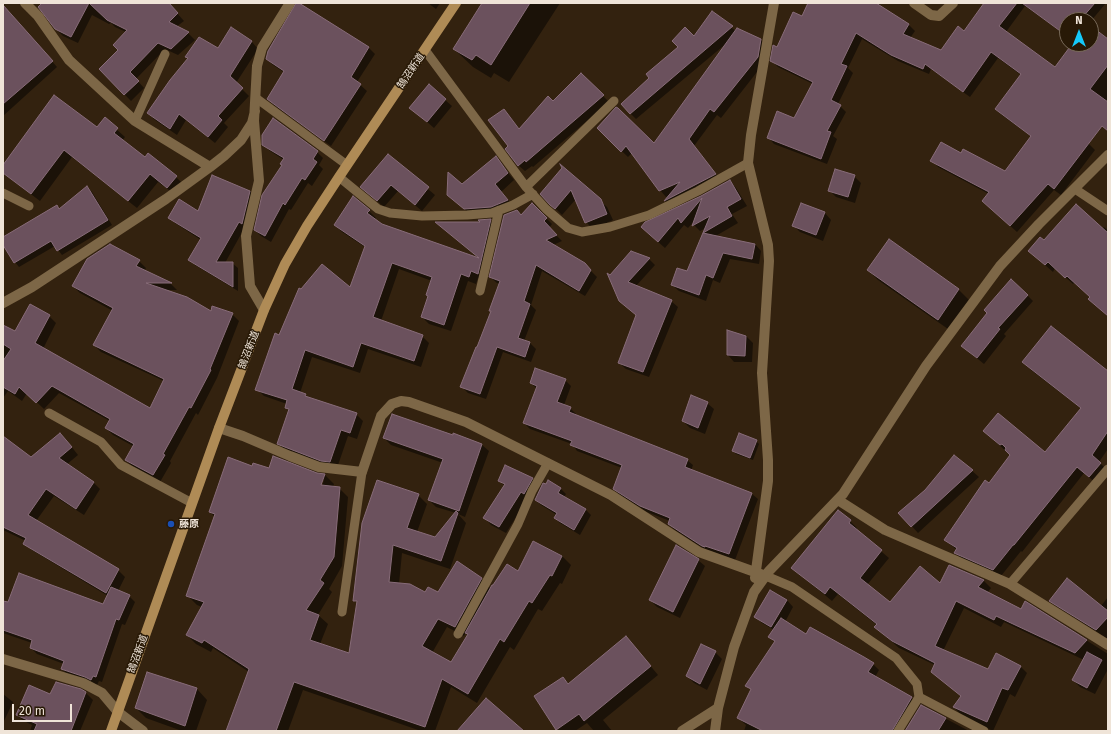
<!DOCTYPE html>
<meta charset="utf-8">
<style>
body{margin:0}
#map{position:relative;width:1111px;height:734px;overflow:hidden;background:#33220f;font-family:"Fira Sans",sans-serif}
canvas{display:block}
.frame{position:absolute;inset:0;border:4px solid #efe4d8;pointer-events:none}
.north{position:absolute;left:1059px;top:12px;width:40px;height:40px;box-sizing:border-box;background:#281906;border:1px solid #786a5a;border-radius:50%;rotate:0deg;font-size:11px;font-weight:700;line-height:16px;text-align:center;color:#efe4d8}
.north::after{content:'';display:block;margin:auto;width:14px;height:18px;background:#15cafb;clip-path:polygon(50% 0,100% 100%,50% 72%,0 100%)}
.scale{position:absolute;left:12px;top:704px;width:60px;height:18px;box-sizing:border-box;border:2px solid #efe4d8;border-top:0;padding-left:5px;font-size:12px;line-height:14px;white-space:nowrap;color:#efe4d8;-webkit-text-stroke:3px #281906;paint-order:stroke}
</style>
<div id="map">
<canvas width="1111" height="734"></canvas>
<div class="frame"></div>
<div class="north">N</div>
<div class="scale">20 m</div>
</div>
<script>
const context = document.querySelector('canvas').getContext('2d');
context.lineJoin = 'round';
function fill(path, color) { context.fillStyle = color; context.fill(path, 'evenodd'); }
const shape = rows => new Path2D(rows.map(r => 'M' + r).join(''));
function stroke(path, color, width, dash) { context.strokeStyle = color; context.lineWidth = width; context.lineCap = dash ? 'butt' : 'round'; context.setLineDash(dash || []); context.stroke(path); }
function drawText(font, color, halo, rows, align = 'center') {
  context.font = font + ' "Fira Sans","Noto Sans JP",sans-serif'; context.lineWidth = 3; context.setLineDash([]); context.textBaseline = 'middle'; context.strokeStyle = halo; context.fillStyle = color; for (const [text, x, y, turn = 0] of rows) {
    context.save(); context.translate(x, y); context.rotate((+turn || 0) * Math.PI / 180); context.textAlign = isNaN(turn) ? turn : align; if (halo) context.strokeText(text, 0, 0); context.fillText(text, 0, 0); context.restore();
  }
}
fill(shape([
 [41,3,168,3,184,21,176,27,188,33,195,40,178,55,165,49,136,79,144,88,131,101,100,69,119,50,126,32,115,27,111,23,109,24,92,15,78,43,63,36,56,29,39,6],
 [298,3,369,48,375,54,357,82,367,91,331,146,274,105,268,98,285,73,273,65,267,59],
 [428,3,440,3,436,9],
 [483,3,560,3,509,82,494,73,491,78,473,67,454,49],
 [809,3,881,3,879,6,909,25,915,31,910,38,941,51,973,39,986,3,1106,3,1091,21,1091,20,1067,20,1067,36,1025,6,1006,32,1056,68,1073,44,1091,44,1091,28,1108,39,1108,125,1044,115,1089,144,1095,150,1061,195,1054,190,1017,232,989,207,989,194,938,167,932,160,961,154,1006,172,1032,137,1002,115,996,109,1021,75,998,58,970,97,931,69,929,74,898,61,862,39,848,68,853,73,838,104,846,112,833,136,837,139,827,164,774,144,768,137,795,119,813,84,778,67,772,61,777,48,803,17],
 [3,6,57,67,3,116],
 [712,13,736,31,761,40,767,47,764,63,721,118,717,115,694,146,721,181,671,207,665,201,670,196,666,197,660,190,632,153,628,157,598,128,654,144,728,42,636,119,630,113,694,37],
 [231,29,252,42,258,49,236,83,249,96,224,123,228,127,215,143,186,120,177,135,155,120,148,113,218,49],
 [581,74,609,102,533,167,532,166,525,171,518,165,509,147,504,110,520,130,553,102],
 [429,86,452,106,434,128,411,108],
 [105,119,125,137,122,141,145,159,176,177,184,185,176,195,158,182,137,208,72,157,40,201,3,173,3,167,98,128],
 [263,144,317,152,323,158,319,165,323,169,312,186,308,183,291,210,289,209,271,242,261,236,255,230,283,166,284,160,270,151],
 [388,155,435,195,422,211,398,191,384,207,368,193],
 [496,158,514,180,501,192,514,207,472,215,455,201,462,185],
 [563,169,607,207,613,220,593,229,586,222,576,199,562,215,541,194],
 [854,176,861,183,855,203,836,197,830,191],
 [730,181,736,188,747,206,732,214,738,223,714,237,755,244,761,251,759,264,730,259,720,283,713,280,706,301,679,291,672,285,687,272,706,228,700,231,694,225,696,219,688,228,684,225,665,248,649,234,701,197],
 [87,187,92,192,112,225,62,255,55,246,19,267,15,262,3,243,3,238,57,207,60,209],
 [250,191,255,197,245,227,225,263,232,263,238,268,238,291,195,265,189,259,201,240,175,223,169,217,199,212],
 [532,204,552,224,549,228,562,241,553,245,584,264,597,277,585,296,542,271,531,305,536,310,524,341,530,343,536,349,531,362,503,352,486,399,468,393,462,387,492,312,500,284,497,283,490,277,522,216],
 [802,204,825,213,831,220,823,241,800,232,793,225],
 [369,211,376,218,374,220,382,225,481,259,482,223,490,220,497,227,485,280,478,278,476,284,468,281,451,331,429,324,422,317,429,296,432,281,399,269,381,321,422,336,429,343,421,367,368,349,360,373,312,357,300,393,305,395,308,398,356,414,363,421,357,439,348,436,337,468,285,450,278,443,290,411,286,407,287,404,264,396,257,389,280,336,351,289,365,247,342,232,335,225],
 [1104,227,1108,230,1108,316,1091,297,1075,282,1073,284,1055,268,1053,272,1037,258,1044,242,1102,229],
 [889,241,959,290,969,300,948,329,878,280,868,270],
 [649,259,655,265,636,286,671,301,678,307,649,377,626,369,619,363,637,316,610,276],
 [139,261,146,268,144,271,171,284,177,290,163,290,211,312,232,314,239,321,217,378,198,415,196,413,170,461,171,463,160,482,133,467,126,460,133,446,113,435,106,428,110,421,59,393,44,409,27,393,22,401,8,391,3,398,3,326,15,333,49,316,56,323,43,349,150,409,164,381,101,352,94,345,113,311,80,293,73,286],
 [1027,295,1033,301,1004,334,1006,336,984,364,962,346],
 [746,336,753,343,752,362,734,362,728,355],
 [1024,362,1108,372,1108,449,1099,462,1108,471,1097,484,1084,473,1022,552,1021,551,1001,576,963,560,956,553,957,550,945,540,1011,456,984,431,1046,453,1082,409,1031,370],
 [565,380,571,386,564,405,570,408,576,414,575,416,687,460,693,465,691,471,752,494,758,499,735,560,711,551,711,552,709,552,675,530,669,524,670,521,647,512,620,495,614,489,622,468,577,451,572,444,530,429,524,423,537,389,531,383],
 [707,403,714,409,705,434,690,428,683,421],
 [3,437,31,459,67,441,78,455,66,465,93,482,100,489,84,515,54,496,36,521,118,570,125,577,118,591,129,596,135,602,125,625,122,624,102,682,99,681,97,685,68,675,62,669,64,664,37,654,31,648,32,643,3,633,3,602,9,604,103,605,108,596,32,550,25,543,26,541,3,530],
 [384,438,482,445,489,451,465,517,458,514,466,523,450,569,402,553,399,584,415,586,419,590,426,593,438,593,481,579,491,589,518,572,562,556,571,565,562,584,560,583,542,611,538,609,514,650,510,647,477,703,451,687,435,731,421,731,303,690,288,731,227,731,249,672,213,648,211,652,196,644,187,635,202,607,197,605,188,596,215,517,210,512,252,467,325,475,334,484,333,487,339,488,348,497,342,566,329,589,332,592,318,615,328,624,320,644,350,655,358,604,354,600,418,495,427,504,417,532,436,538,456,513,436,507,429,500,443,463,391,445],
 [322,480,324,480,321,490,319,489],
 [447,627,464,636,466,632,469,635,451,663,432,653],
 [756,441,759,444,753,460,736,454,733,451],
 [955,456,979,477,918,533,900,513,926,490],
 [532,479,539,486,528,498,506,533,491,525,485,518,505,486,499,480],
 [548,482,561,489,566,494,564,497,586,510,591,515,580,535,560,523,555,518,557,515,541,505,536,500],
 [850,521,857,528,856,530,889,558,867,585,891,604,940,584,949,566,984,581,991,588,987,593,1022,610,1026,602,1108,654,1108,669,1095,694,1080,687,1073,680,1084,660,1004,622,1001,627,964,608,943,651,988,670,1020,666,1027,673,1015,697,1010,694,993,731,961,715,954,707,961,696,932,672,935,665,899,648,875,627,877,625,838,594,832,601,792,568],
 [698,560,705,566,680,618,657,607,650,600],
 [1108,597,1108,639,1055,605,1050,601,1101,606],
 [787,600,793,607,785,622,806,636,873,664,879,670,875,677,912,698,918,704,901,731,744,731,746,725,738,718,751,690,747,686,775,642,769,637,774,630,762,623,756,617],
 [634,646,658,675,603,720,612,731,594,731,587,723,575,731,559,731,557,729,563,678,569,684],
 [715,652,722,659,707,690,694,683,687,676],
 [148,673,197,689,207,700,196,731,182,731,146,718,136,708],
 [80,690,86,693,93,700,80,731,30,731,32,725,24,721,17,715,51,696],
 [3,694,13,702,3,723],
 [922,706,969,731,906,731]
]), '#0007');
const building = shape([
 [42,3,169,3,178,13,169,22,189,32,171,49,158,43,130,72,139,81,124,95,99,69,118,50,113,45,127,30,107,20,89,3,71,37,55,29,38,7,42,3],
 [296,3,299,3,369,47,351,77,361,84,324,141,267,99,284,71,266,59,268,51,296,3],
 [482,3,530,3,491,65,476,55,472,60,453,49,482,3],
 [808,3,876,3,909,24,903,34,941,50,958,26,964,31,984,3,1017,3,999,26,1055,67,1072,44,1091,44,1091,26,1108,39,1108,65,1090,89,1108,102,1108,131,1102,126,1054,189,1048,184,1010,226,982,201,989,192,930,161,941,142,961,153,963,149,1005,171,1031,136,995,109,1021,74,991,52,963,92,925,64,923,69,891,55,856,33,841,64,847,66,831,100,841,105,827,131,831,132,821,159,767,138,777,111,794,118,813,82,770,61,773,45,777,47,793,12,802,16,808,3],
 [1022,3,1095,3,1081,19,1082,20,1067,20,1067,36,1022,3],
 [3,5,53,61,3,104,3,5],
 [712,11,733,26,630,114,621,104,649,78,646,74,678,47,672,41,685,27,694,36,712,11],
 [231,27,252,41,230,76,243,88,218,116,222,120,208,137,179,114,170,129,147,113,170,80,188,58,185,57,199,37,218,48,231,27],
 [737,28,761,39,758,57,714,112,710,109,689,139,716,174,664,201,680,182,659,191,626,146,621,152,597,128,616,107,618,108,654,143,737,28],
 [581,73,604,95,526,162,525,160,518,166,505,149,508,146,488,120,504,109,519,129,548,96,553,101,581,73],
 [429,84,446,99,427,122,409,108,429,84],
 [54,95,97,127,105,117,118,128,114,133,145,157,148,153,177,176,167,188,150,174,128,201,64,150,31,194,3,173,3,165,54,95],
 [273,118,318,151,313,159,317,162,305,180,302,178,285,205,283,203,265,236,254,230,262,195,282,165,280,164,284,158,262,145,262,135,273,118],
 [388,154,429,187,415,205,391,185,377,201,360,187,388,154],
 [496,156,508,173,495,184,508,200,491,207,464,209,447,195,448,172,462,184,496,156],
 [560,164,601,199,607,214,585,223,571,190,555,209,550,205,540,194,562,168,560,164],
 [835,169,855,175,848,197,828,191,835,169],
 [212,175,250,191,242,224,239,222,216,262,233,262,233,287,188,260,201,238,168,218,179,199,198,211,212,175],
 [730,180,741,199,727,207,732,216,703,233,755,244,752,259,723,253,713,278,706,275,699,295,671,285,677,268,687,271,710,216,692,226,702,198,681,223,678,218,658,242,641,227,645,222,701,196,730,180],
 [87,186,108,220,57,251,51,241,14,263,3,245,3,237,57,205,59,209,87,186],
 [353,196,370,210,367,213,382,224,479,258,435,222,480,222,478,220,491,219,478,274,471,271,469,277,461,274,444,325,421,317,428,296,426,295,432,277,392,263,373,317,423,335,414,361,361,343,353,367,305,350,292,389,306,394,305,396,357,413,350,433,341,430,330,462,321,461,277,444,289,409,285,408,287,400,255,390,275,333,279,335,299,288,301,289,322,264,350,287,365,246,334,225,353,196],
 [532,203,547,218,544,221,557,235,546,240,585,263,591,270,579,291,536,265,524,301,530,304,518,338,530,342,525,357,497,347,480,394,460,387,476,347,477,347,491,311,489,311,500,281,489,277,504,215,517,210,521,215,532,203],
 [801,203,825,212,816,235,792,226,801,203],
 [1076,204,1108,233,1108,316,1088,299,1090,297,1067,276,1065,278,1048,262,1045,265,1028,251,1040,237,1044,240,1076,204],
 [889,239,959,289,938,320,867,270,889,239],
 [110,244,140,260,136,266,172,283,146,283,187,297,211,311,212,306,233,313,210,369,211,370,191,408,189,407,163,454,165,455,153,475,125,460,134,444,105,428,110,419,52,386,36,403,19,387,15,394,3,387,3,361,11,349,3,344,3,325,15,331,30,304,50,315,35,343,150,408,164,379,93,345,113,308,72,286,87,259,110,244],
 [631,251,650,258,628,282,672,300,643,372,618,363,636,315,619,301,607,273,610,275,631,251],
 [1011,279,1028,295,998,328,1000,329,977,358,961,346,987,313,984,310,1011,279],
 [1051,326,1108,371,1108,431,1092,455,1101,463,1089,477,1077,467,1014,545,1013,545,993,570,954,553,957,548,944,540,985,480,989,483,1010,455,1005,450,1006,448,1002,444,1000,445,983,431,998,413,1045,452,1081,408,1022,362,1051,326],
 [727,330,746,336,745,356,727,355,727,330],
 [535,368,566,379,557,402,571,407,569,412,688,459,685,467,752,493,729,554,705,546,705,547,702,546,668,524,670,518,640,506,613,489,622,465,570,445,572,441,523,423,537,386,530,383,535,368],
 [691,395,708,402,698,428,682,421,691,395],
 [392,414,453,435,453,433,482,444,459,511,428,500,443,459,383,438,392,414],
 [60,433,72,447,59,458,94,482,76,509,46,489,28,515,119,569,106,593,23,544,26,538,3,527,3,436,31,457,60,433],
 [739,433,757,440,750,458,732,451,739,433],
 [954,455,973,470,911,527,898,513,925,490,954,455],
 [273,456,317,473,325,474,321,485,340,487,334,557,320,580,324,583,306,610,319,615,310,640,349,653,357,601,353,601,362,523,377,480,419,494,407,528,435,537,456,511,458,513,441,561,393,545,389,582,410,584,425,592,428,587,438,592,457,561,482,578,455,627,438,619,422,646,451,662,468,634,465,633,492,585,493,585,507,564,518,571,533,541,562,556,552,576,550,575,532,603,529,601,504,642,500,639,468,694,442,679,425,727,294,682,276,731,226,731,249,669,204,640,202,643,186,635,204,602,186,596,215,514,209,512,228,457,252,466,253,463,269,468,273,456],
 [505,465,533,478,524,494,521,492,499,527,483,518,505,484,498,481,505,465],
 [548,480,561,488,558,493,586,509,574,530,554,518,557,513,535,500,543,483,546,484,548,480],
 [838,510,851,520,849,523,882,550,860,578,890,602,920,566,940,583,949,565,984,580,978,587,1021,609,1025,601,1087,640,1075,653,996,616,994,620,956,601,935,646,988,669,996,653,1021,666,1008,690,1002,688,987,722,953,707,961,696,931,672,935,663,892,641,874,627,877,624,830,587,825,594,791,568,838,510],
 [676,545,699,559,673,612,649,600,676,545],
 [19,573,103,604,111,587,130,595,119,620,116,619,96,677,93,676,91,680,85,677,61,669,64,661,30,648,32,640,3,630,3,601,8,602,19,573],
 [1067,578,1108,611,1108,617,1096,630,1049,601,1067,578],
 [770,590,787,600,771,627,754,617,770,590],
 [781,618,806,634,810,627,864,657,874,663,868,672,912,697,892,731,763,731,737,718,751,689,745,686,775,641,768,637,781,618],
 [626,636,651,666,584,721,579,714,556,730,534,696,563,677,568,684,626,636],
 [701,644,716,651,700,684,686,676,701,644],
 [1087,652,1102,660,1087,688,1072,680,1087,652],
 [147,672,197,688,185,726,135,708,147,672],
 [56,682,81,689,86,692,71,731,34,731,37,724,16,715,29,685,50,694,56,682],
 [486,698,524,731,457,731,486,698],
 [921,705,946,718,938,731,905,731,921,705]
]);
fill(building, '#6b515d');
stroke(building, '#886c79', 1);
stroke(shape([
 [425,50,526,187,546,209,568,228,582,232,610,227,649,215,698,191,748,163],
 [256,98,347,165],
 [135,121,165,54],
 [339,177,378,209,390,213,422,216,467,215,492,213,513,205,533,194],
 [526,187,614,101],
 [1075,189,1108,211],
 [3,193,29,206],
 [480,291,499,210],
 [49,413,101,442,121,465,192,503],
 [766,576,792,587,896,658,917,684,919,697],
 [1010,584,1108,469],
 [342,612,362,472],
 [458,634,518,524,532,491,548,463],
 [898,731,919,697,984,731]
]), '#7d6747', 9);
stroke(shape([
 [25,3,38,16,69,60,135,121,210,167],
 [914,3,931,15,939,16,953,3],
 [3,303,32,287,166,199,210,167,224,156,241,140,252,123,255,111],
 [264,310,250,286,246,236,259,181,254,121,257,66,262,48,290,3],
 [219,428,243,436,290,456,319,467,362,472,381,416,392,404,401,401,409,402,466,422,611,495,699,552,766,576],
 [838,500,885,530,1010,584,1108,645],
 [755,578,768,481,768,460,762,373,769,261,768,245,748,163,751,135,774,3],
 [3,659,83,683,102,693,118,712,143,731],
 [682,731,718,708],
 [715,731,718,708,734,647,754,592,769,571,843,494,926,366,1000,266,1039,224,1108,155]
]), '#7d6747', 10);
stroke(shape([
 [111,731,219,428,264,310,285,264,307,226,339,177,456,3]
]), '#af8b56', 10);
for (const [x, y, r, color] of [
 [171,524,4,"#1a4fb4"]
]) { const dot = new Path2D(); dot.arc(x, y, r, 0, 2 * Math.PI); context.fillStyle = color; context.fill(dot); stroke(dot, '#281906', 1.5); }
drawText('10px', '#efe4d8', '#281906', [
 ["鵠沼新道",411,71,-56],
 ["鵠沼新道",249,350,-69],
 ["鵠沼新道",138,654,-70]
]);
drawText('bold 10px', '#efe4d8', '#281906', [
 ["藤原",179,524]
], 'left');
</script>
